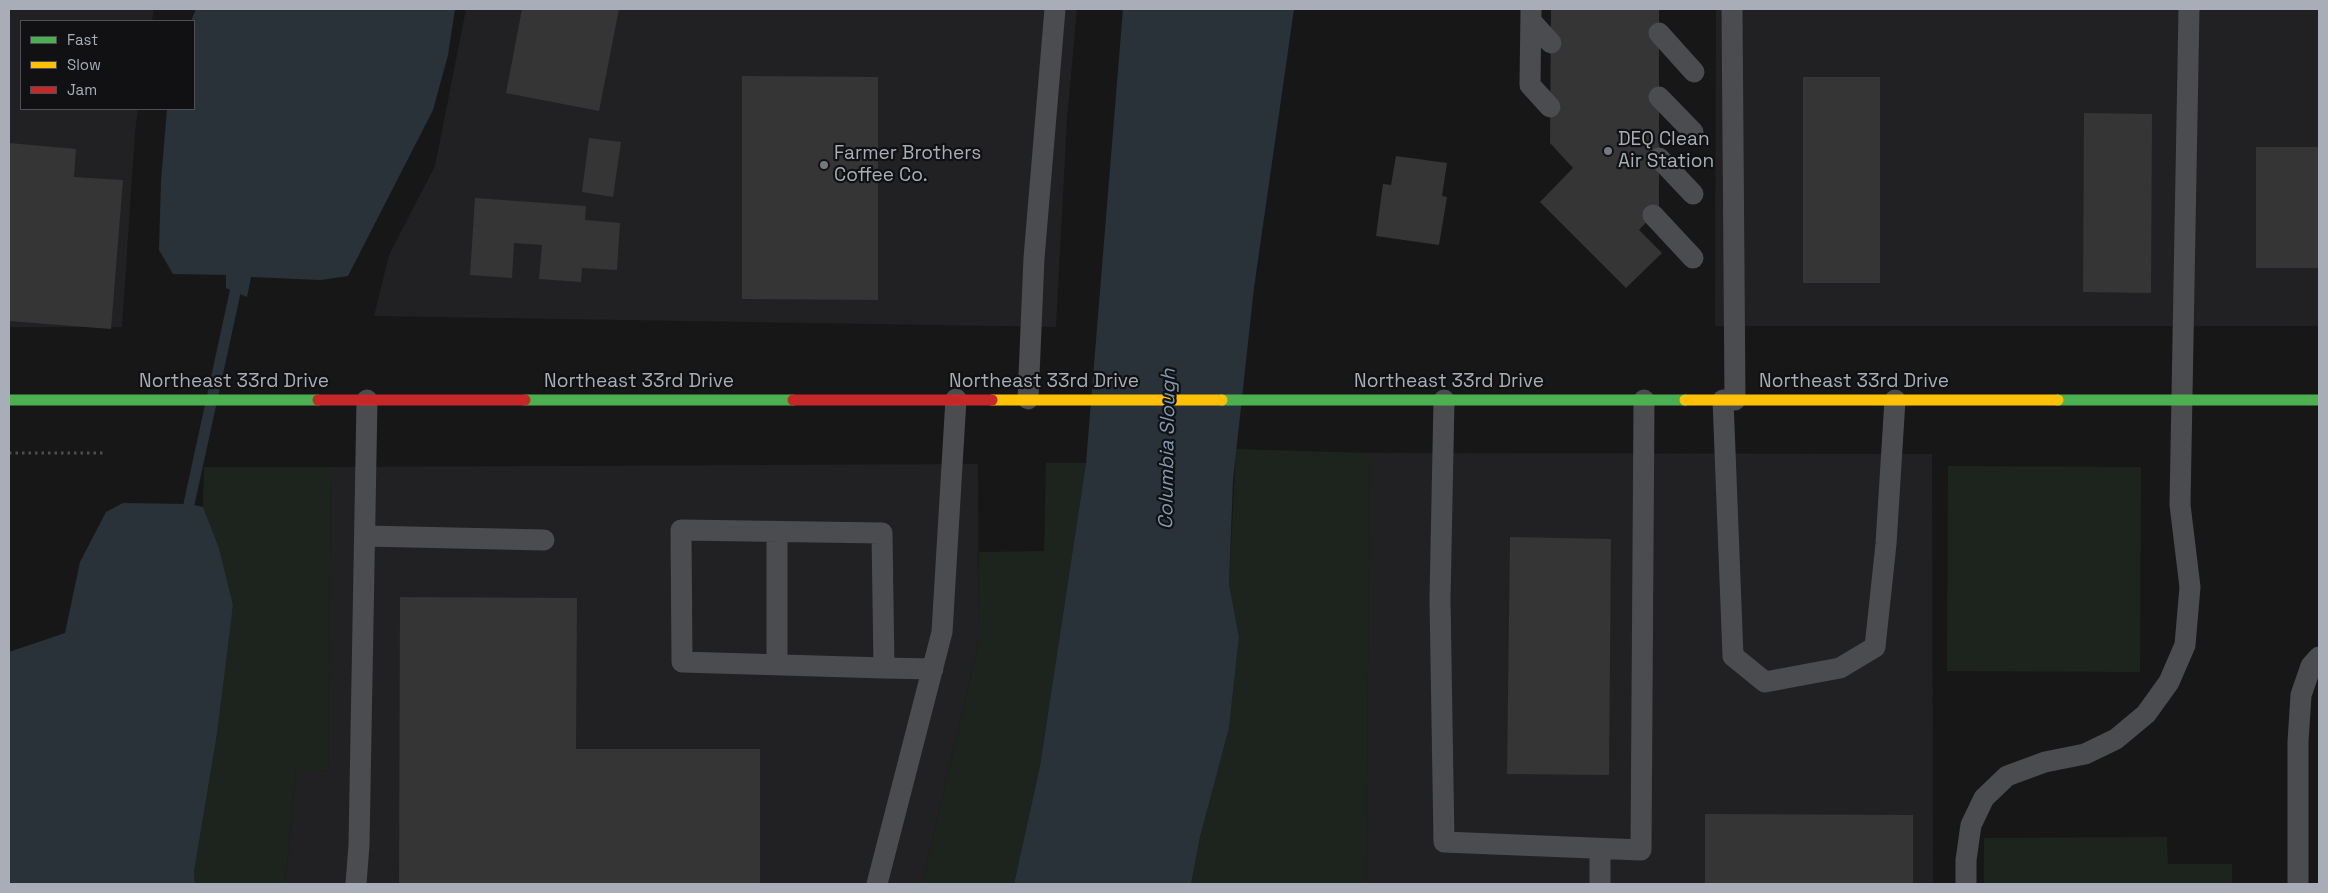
<!DOCTYPE html>
<style>
body{margin:0}
#map{position:relative;width:2328px;height:893px;overflow:hidden;background:#171717;font-family:"Space Grotesk",sans-serif}
canvas{display:block}
.frame{position:absolute;inset:0;border:10px solid #a8adb8;pointer-events:none}
.legend{position:absolute;left:20px;top:20px;width:175px;height:90px;box-sizing:border-box;background:#111113;border:1px solid #4d4f55;margin:0;padding:6px 9px;list-style:none;font-size:15px;color:#a8adb8}
.legend li{display:flex;align-items:center;gap:10px;height:25px}
.legend b{width:25px;border:1px solid #4d4f55}
</style>
<div id="map">
<canvas width="2328" height="893"></canvas>
<div class="frame"></div>
<ul class="legend">
<li><b style="height:6px;background:#4caf50"></b>Fast</li>
<li><b style="height:6px;background:#ffc107"></b>Slow</li>
<li><b style="height:6px;background:#c62828"></b>Jam</li>
</ul>
</div>
<script>
const context = document.querySelector('canvas').getContext('2d');
context.lineJoin = 'round';
function fill(path, color) { context.fillStyle = color; context.fill(path, 'evenodd'); }
const shape = rows => new Path2D(rows.map(r => 'M' + r).join(''));
function stroke(path, color, width, dash) { context.strokeStyle = color; context.lineWidth = width; context.lineCap = dash ? 'butt' : 'round'; context.setLineDash(dash || []); context.stroke(path); }
function drawText(font, color, halo, rows, align = 'center') {
  context.font = font + ' "Space Grotesk",sans-serif'; context.lineWidth = 4.5; context.setLineDash([]); context.textBaseline = 'middle'; context.strokeStyle = halo; context.fillStyle = color; for (const [text, x, y, turn = 0] of rows) {
    context.save(); context.translate(x, y); context.rotate((+turn || 0) * Math.PI / 180); context.textAlign = isNaN(turn) ? turn : align; if (halo) context.strokeText(text, 0, 0); context.fillText(text, 0, 0); context.restore();
  }
}
fill(shape([
 [9,9,154,9,152,21,21,21,21,109,138,109,135,132,122,327,9,327],
 [466,9,1077,9,1067,119,1056,327,374,316,389,255,435,166],
 [1716,9,2319,9,2319,326,1715,326],
 [1370,453,1932,454,1933,884,1366,884],
 [978,464,979,641,922,884,285,884,296,768,328,771,331,467]
]), '#212123');
fill(shape([
 [1236,449,1370,453,1366,884,1191,884,1200,837,1229,728,1239,637,1229,584],
 [1046,463,1086,463,1040,766,1014,884,922,884,979,641,979,552,1044,551],
 [1948,466,2141,467,2140,672,1947,671],
 [204,467,331,467,328,771,296,769,285,884,195,884,194,871,233,605,219,548,203,507],
 [2167,837,2168,864,2232,864,2232,884,1984,884,1984,838]
]), '#1d241e');
fill(shape([
 [196,9,455,9,448,55,433,110,348,276,321,280,251,277,247,297,226,288,226,275,173,274,159,250,161,181,167,109,194,109,194,21,191,21],
 [1123,9,1294,9,1254,288,1233,480,1229,584,1239,637,1229,728,1200,837,1191,884,1014,884,1040,766,1086,463],
 [123,503,189,504,203,507,219,548,233,605,217,733,194,871,195,884,9,884,9,652,65,633,80,562,106,512]
]), '#2a3239');
stroke(shape([
 [189,504,238,279]
]), '#2a3239', 11);
fill(shape([
 [522,9,619,9,599,111,506,93],
 [1551,9,1659,9,1659,209,1639,230,1662,253,1626,288,1540,202,1573,168,1550,143],
 [742,76,878,77,878,300,742,299],
 [1803,77,1880,77,1880,283,1803,283],
 [2084,113,2152,114,2151,293,2083,292],
 [589,138,621,142,613,197,582,192],
 [9,143,76,149,74,177,123,180,111,329,9,321],
 [2256,147,2319,147,2319,268,2256,268],
 [1396,156,1447,163,1442,196,1447,197,1439,245,1376,236,1383,184,1391,185],
 [475,198,586,206,585,220,620,223,617,270,582,268,581,282,539,279,542,245,514,243,512,278,470,275],
 [1510,537,1611,539,1609,775,1507,774],
 [400,597,577,598,576,749,760,749,760,884,399,884],
 [1705,814,1913,815,1913,884,1705,884]
]), '#353536');
stroke(shape([
 [9,453,105,453]
]), '#4d4e52', 3, [2.5, 4]);
stroke(shape([
 [1531,9,1530,85,1550,107],
 [1732,9,1735,400],
 [1531,21,1551,43],
 [1659,33,1694,72],
 [1659,97,1693,132],
 [1659,158,1693,194],
 [1653,215,1693,258],
 [1028,399,1034,258,1055,9],
 [1444,400,1440,599,1444,842,1641,850,1644,400],
 [1723,400,1733,656,1765,682,1840,668,1875,647,1886,544,1895,400],
 [777,532,777,665],
 [365,536,544,540],
 [884,668,882,533,681,530,682,662,884,668,933,669],
 [356,884,359,845,367,400],
 [877,884,942,632,956,399],
 [1600,884,1600,849],
 [1966,884,1966,860,1971,825,1984,798,2007,776,2045,762,2085,754,2116,739,2146,714,2169,682,2185,645,2190,587,2180,505,2189,9],
 [2298,884,2298,742,2301,695,2311,666,2319,657]
]), '#4b4c50', 21);
stroke(shape([
 [9,400,318,400],
 [525,400,793,400],
 [1222,400,1685,400],
 [2058,400,2319,400]
]), '#4caf50', 11);
stroke(shape([
 [992,400,1222,400],
 [1685,400,2058,400]
]), '#ffc107', 11);
stroke(shape([
 [318,400,525,400],
 [793,400,992,400]
]), '#c62828', 11);
for (const [x, y, r, color] of [
 [1608,151,5,"#757880"],
 [824,165,5,"#757880"]
]) { const dot = new Path2D(); dot.arc(x, y, r, 0, 2 * Math.PI); context.fillStyle = color; context.fill(dot); stroke(dot, '#111113', 2); }
drawText('19px', '#a8adb8', '#111113', [
 ["DEQ Clean",1618,140],
 ["Air Station",1618,162],
 ["Farmer Brothers",834,154],
 ["Coffee Co.",834,176]
], 'left');
drawText('19px', '#a8adb8', '#111113', [
 ["Northeast 33rd Drive",234,382],
 ["Northeast 33rd Drive",639,382],
 ["Northeast 33rd Drive",1044,382],
 ["Northeast 33rd Drive",1449,382],
 ["Northeast 33rd Drive",1854,382]
]);
drawText('italic 20px', '#7f9bb3', '#111113', [
 ["Columbia Slough",1168,449,-89]
]);
</script>
